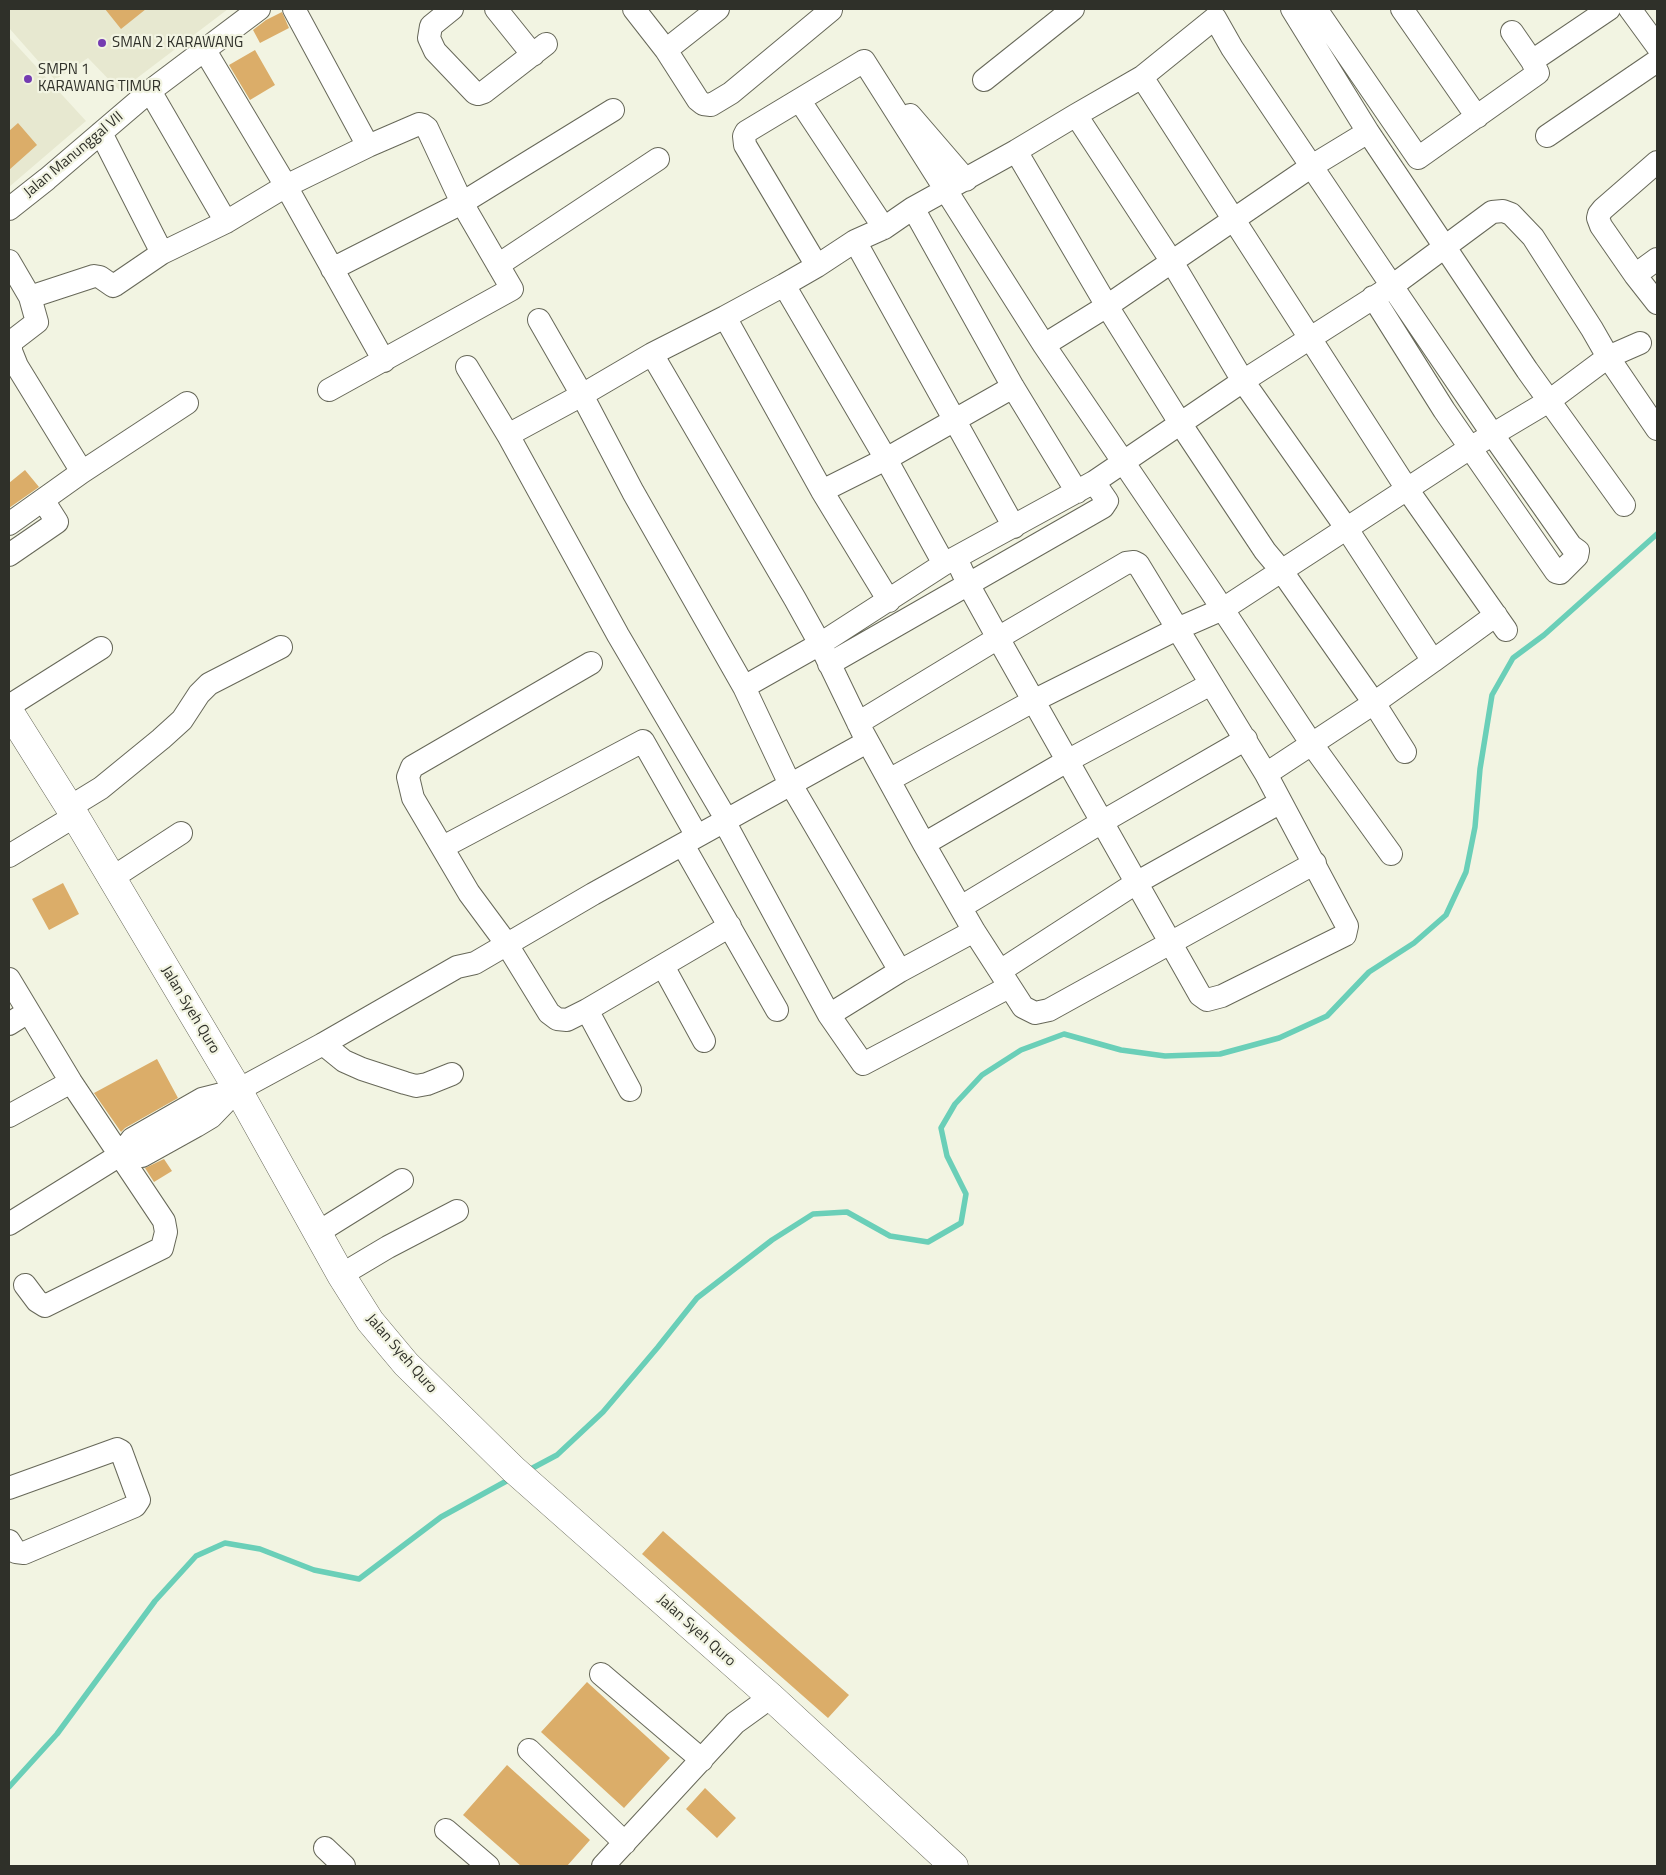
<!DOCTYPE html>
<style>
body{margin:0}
#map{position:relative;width:1666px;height:1875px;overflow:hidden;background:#f2f4e2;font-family:"Titillium Web",sans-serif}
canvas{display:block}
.frame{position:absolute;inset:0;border:10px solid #2f3029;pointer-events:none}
</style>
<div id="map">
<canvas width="1666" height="1875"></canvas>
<div class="frame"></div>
</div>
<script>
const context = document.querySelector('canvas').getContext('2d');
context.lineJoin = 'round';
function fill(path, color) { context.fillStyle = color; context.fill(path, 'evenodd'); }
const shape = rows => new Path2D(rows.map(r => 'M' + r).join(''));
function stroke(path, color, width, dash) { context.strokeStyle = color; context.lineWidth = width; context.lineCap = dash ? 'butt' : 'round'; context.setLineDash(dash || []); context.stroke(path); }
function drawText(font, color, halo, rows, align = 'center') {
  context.font = font + ' "Titillium Web",sans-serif'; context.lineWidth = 4.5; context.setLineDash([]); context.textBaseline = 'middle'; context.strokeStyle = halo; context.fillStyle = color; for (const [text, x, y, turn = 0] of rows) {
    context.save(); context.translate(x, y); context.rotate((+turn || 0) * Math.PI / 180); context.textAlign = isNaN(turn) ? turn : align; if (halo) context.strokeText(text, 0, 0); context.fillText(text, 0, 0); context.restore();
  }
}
fill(shape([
 [9,9,228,9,120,91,88,58,55,80,9,28],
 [9,37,86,121,9,187]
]), '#e7e8d0');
stroke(shape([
 [527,1471,557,1455,603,1412,658,1347,697,1298,772,1240,813,1214,847,1212,890,1236,928,1242,961,1223,966,1194,947,1156,941,1128,955,1104,982,1075,1021,1050,1064,1034,1121,1050,1165,1056,1220,1054,1279,1038,1327,1016,1369,972,1414,943,1446,915,1466,872,1475,827,1480,769,1492,695,1513,658,1544,635,1657,534],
 [9,1787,57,1734,155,1601,196,1556,225,1543,260,1549,314,1570,359,1579,441,1517,512,1478]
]), '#6acfb8', 5.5);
fill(shape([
 [105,9,146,9,121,29],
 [282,12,289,28,260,43,253,30,266,20],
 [255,50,275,85,250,100,229,65],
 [18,123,37,145,9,170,9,131],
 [25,470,39,487,9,508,9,483],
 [63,883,79,914,49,930,32,899],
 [157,1059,178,1098,125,1128,121,1132,94,1093],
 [164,1159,172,1171,154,1182,145,1168],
 [663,1531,849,1695,828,1718,642,1554],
 [587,1682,670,1758,624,1808,541,1732],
 [507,1765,590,1840,567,1866,521,1866,463,1815],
 [705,1788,736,1818,717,1838,686,1809]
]), '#dbad69');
const minor = shape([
 [294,9,368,146],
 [452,9,431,26,429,38,435,51,475,93,478,94,484,92,546,44],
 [496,9,533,55],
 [634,9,666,50,698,100,703,104,711,105,731,93,831,10,830,9],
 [1292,9,1368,132,1527,370,1624,505],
 [1316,9,1418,158,1538,73,1532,61,1609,9],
 [1402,9,1477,117],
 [1630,9,1657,46],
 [1512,32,1532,61],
 [204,49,286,186,384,361],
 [666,50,718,9],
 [864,61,1044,345,1210,590,1311,743,1391,854],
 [1142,77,1407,489,1506,630],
 [984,80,1073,9],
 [150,91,226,222],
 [800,101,884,228],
 [910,115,966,180],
 [1076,115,1172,262,1243,381,1347,529,1433,661,1374,703,1266,774],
 [101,133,162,253],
 [1547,136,1657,61],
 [1016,151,1107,306,1180,423,1265,551,1281,570,1374,703,1405,752],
 [1657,162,1603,209,1599,214,1598,218,1601,226,1635,275,1657,303],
 [913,208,1013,387,1077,492],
 [9,209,47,179,150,91,259,9],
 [855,241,1014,527],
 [9,261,30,297,37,322,11,342,11,351,17,366,82,472],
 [498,265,658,159],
 [817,266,745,145,744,136,746,132,864,61],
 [332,269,462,203,613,110],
 [1635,275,1657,259],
 [784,285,886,459,944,564],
 [30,297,94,276,100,277,113,286,115,285,162,253,226,222,286,186,368,146,419,124,423,125,427,128,462,203,512,289,329,390],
 [1373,297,1444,410,1556,572,1560,573,1577,556,1578,551,1571,546,1493,435,1392,286,1492,212,1503,211,1511,214,1533,237,1592,329,1608,357,1657,429],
 [725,317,822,491,889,601],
 [539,320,582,395,633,492,744,687,786,776,900,971],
 [1044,345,1107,306,1312,166,1368,132],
 [652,354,795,599,820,644,863,733,924,844,974,931,1023,1007,1035,1013,1049,1010,1315,863],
 [467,367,508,435,618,635,722,812,724,821,829,1015,863,1064,1009,987],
 [508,435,582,395,652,354,725,317,784,285,817,266,855,241,884,228,913,208,1016,151,1076,115,1142,77,1215,18,1232,48,1392,286,1243,381,1094,482,944,564,820,644,744,687],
 [822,491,886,459,1013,387],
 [9,524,82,472,187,403],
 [9,555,57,522,43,500],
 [1433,661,1496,615],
 [591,663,412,767,408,777,413,798,469,893,506,943,549,1013,557,1019,567,1020,587,1010,730,926],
 [829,664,1103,507,1107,501,1094,482],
 [9,706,101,648],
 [858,723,998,638,1126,563,1134,562,1138,564,1266,774,1347,926,1345,935,1222,996,1207,1000,1200,995,998,638,968,584,956,558],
 [889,780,1033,701,1177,629,1223,609,1470,448,1549,401,1608,357,1640,343],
 [70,807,101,788,161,739,182,720,199,694,209,684,281,647],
 [924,844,1067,761,1211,684],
 [683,845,777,1010],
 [443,847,643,741,693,829,699,835],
 [9,856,75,816],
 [112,878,181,833],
 [961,907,1102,822,1246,739],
 [663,966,704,1041],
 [1000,971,1136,883,1281,802],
 [9,979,71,1082,164,1221,166,1232,162,1248,45,1306,37,1301,25,1285],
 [587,1010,630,1090],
 [829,1015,900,971,974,931],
 [9,1024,28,1012],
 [323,1044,344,1061,362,1069,405,1083,416,1086,427,1084,452,1074],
 [9,1116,71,1082],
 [120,1155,142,1156,196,1126,211,1117,237,1090],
 [9,1224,120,1155,132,1139,202,1099,238,1090,323,1044,457,967,475,963,593,894,867,742],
 [317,1233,402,1180],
 [341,1275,388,1247,457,1211],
 [9,1488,117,1449,121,1451,139,1500,135,1506,24,1553,16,1552,9,1541],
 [601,1674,702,1760],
 [529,1750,625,1843],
 [446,1830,488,1866],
 [325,1848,344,1866],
 [603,1866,735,1723,771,1697]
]);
const major = shape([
 [9,711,75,816,238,1090,341,1275,370,1321,406,1364,513,1469,771,1697,954,1866]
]);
stroke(minor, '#676859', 24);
stroke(major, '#676859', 29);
stroke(minor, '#fff', 22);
stroke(major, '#fff', 28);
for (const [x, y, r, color] of [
 [102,43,5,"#743bb1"],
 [28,79,5,"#743bb1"]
]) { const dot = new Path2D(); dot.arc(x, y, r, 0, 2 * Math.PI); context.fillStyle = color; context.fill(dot); stroke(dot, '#f2f4e2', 2); }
drawText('15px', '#2f3029', '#f2f4e2', [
 ["SMAN 2 KARAWANG",112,43],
 ["SMPN 1",38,70],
 ["KARAWANG TIMUR",38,87]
], 'left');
drawText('15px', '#2f3029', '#f2f4e2', [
 ["Jalan Manunggal VII",74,155,-40],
 ["Jalan Syeh Quro",190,1010,59],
 ["Jalan Syeh Quro",401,1354,49],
 ["Jalan Syeh Quro",696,1631,42]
]);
</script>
